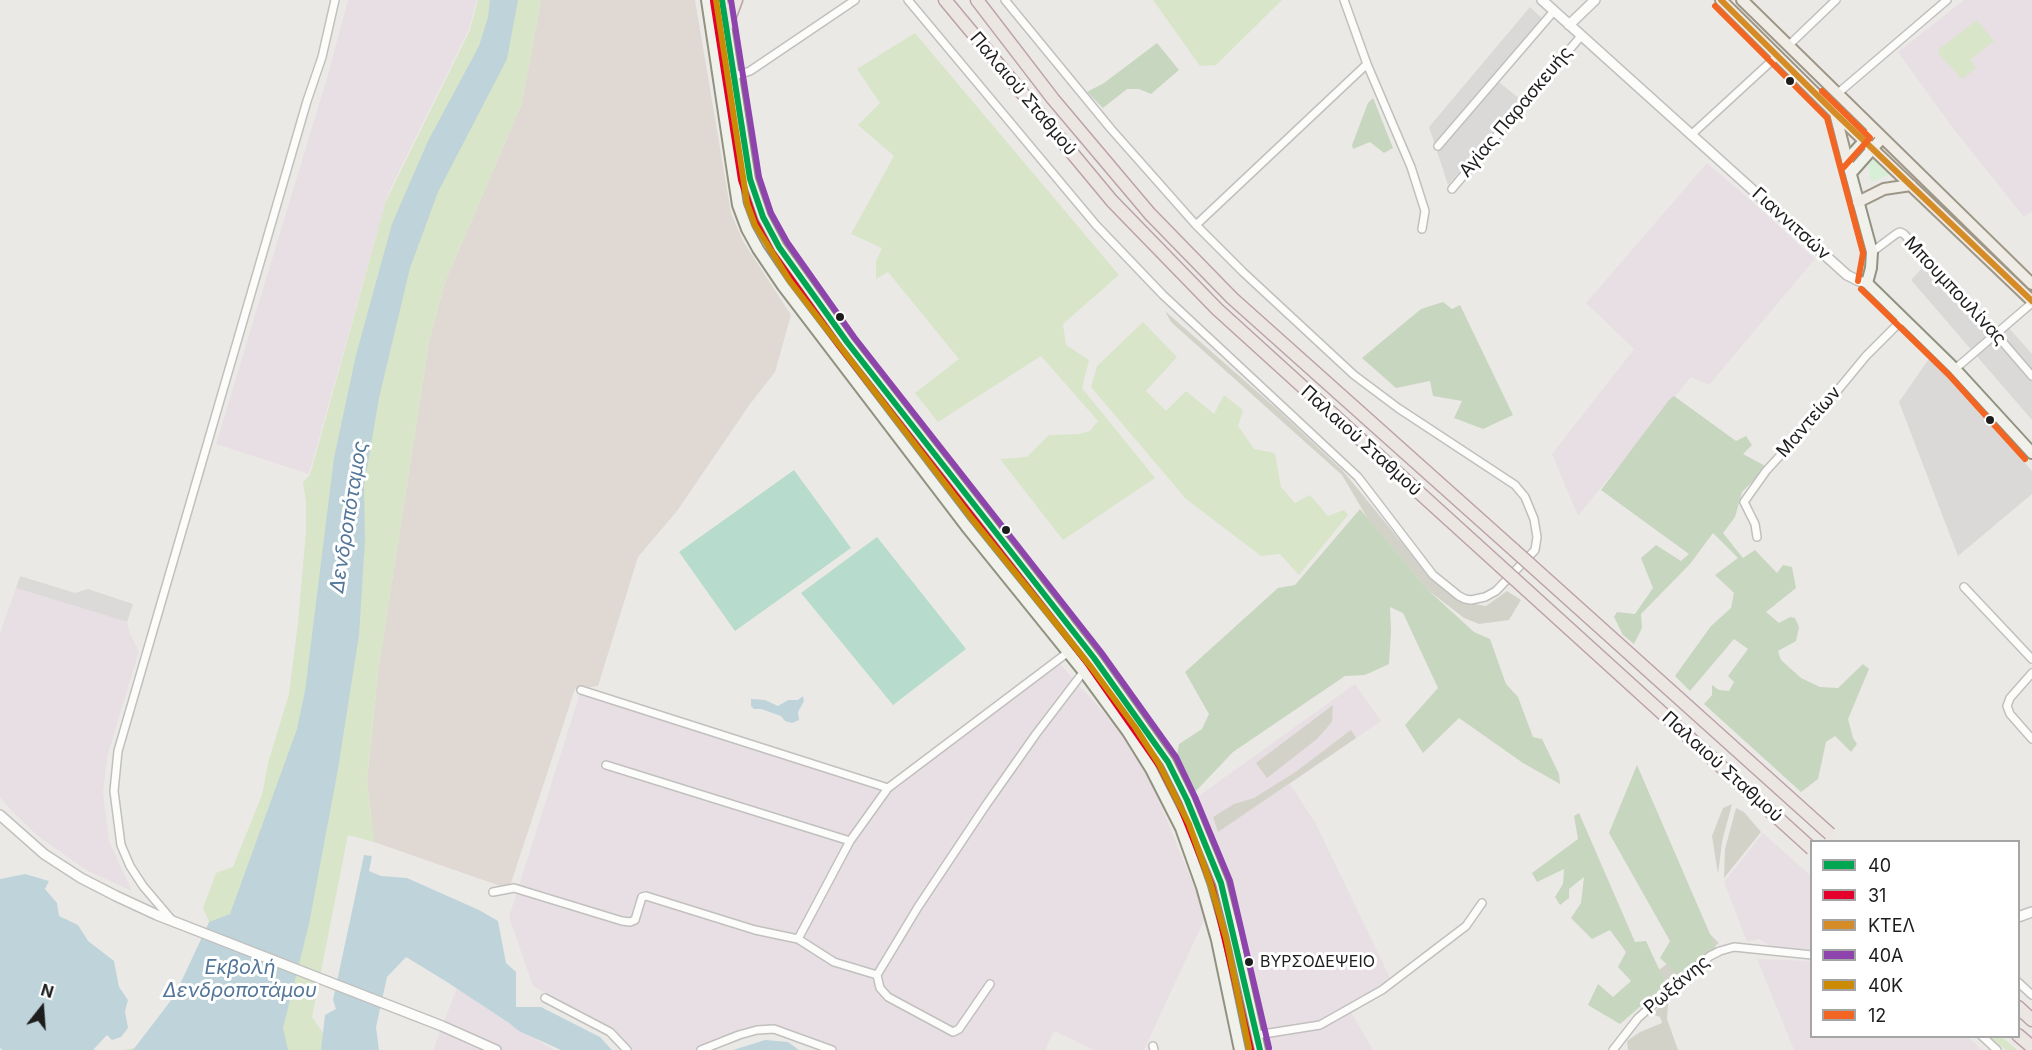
<!DOCTYPE html>
<meta charset="utf-8">
<style>
body{margin:0}
#map{position:relative;width:2032px;height:1050px;overflow:hidden;background:#ebe9e6;font-family:Inter,sans-serif}
canvas{display:block}
.legend{position:absolute;left:1810px;top:840px;width:210px;height:198px;box-sizing:border-box;background:#fff;border:2px solid #a5a5a5;margin:0;padding:8px 10px;list-style:none;font-size:18px;color:#1d1d1d}
.legend li{display:flex;align-items:center;gap:12px;height:30px}
.legend b{width:30px;border:2px solid #a5a5a5}
.north{position:absolute;left:12px;top:978px;width:60px;height:60px;-webkit-text-stroke:4px #fff;paint-order:stroke;rotate:17deg;font-size:16px;font-weight:700;line-height:24px;text-align:center;color:#1d1d1d}
.north::after{content:'';display:block;margin:auto;width:21px;height:27px;background:#1d1d1d;clip-path:polygon(50% 0,100% 100%,50% 72%,0 100%)}
</style>
<div id="map">
<canvas width="2032" height="1050"></canvas>
<ul class="legend">
<li><b style="height:8px;background:#00a651"></b>40</li>
<li><b style="height:8px;background:#e4002b"></b>31</li>
<li><b style="height:8px;background:#d58c26"></b>ΚΤΕΛ</li>
<li><b style="height:8px;background:#8e44ad"></b>40Α</li>
<li><b style="height:8px;background:#cb8b06"></b>40Κ</li>
<li><b style="height:8px;background:#f26522"></b>12</li>
</ul>
<div class="north">N</div>
</div>
<script>
const context = document.querySelector('canvas').getContext('2d');
context.lineJoin = 'round';
function fill(path, color) { context.fillStyle = color; context.fill(path, 'evenodd'); }
const shape = rows => new Path2D(rows.map(r => 'M' + r).join(''));
function stroke(path, color, width, dash) { context.strokeStyle = color; context.lineWidth = width; context.lineCap = dash ? 'butt' : 'round'; context.setLineDash(dash || []); context.stroke(path); }
function drawText(font, color, halo, rows, align = 'center') {
  context.font = font + ' Inter,sans-serif'; context.lineWidth = 6; context.setLineDash([]); context.textBaseline = 'middle'; context.strokeStyle = halo; context.fillStyle = color; for (const [text, x, y, turn = 0] of rows) {
    context.save(); context.translate(x, y); context.rotate((+turn || 0) * Math.PI / 180); context.textAlign = isNaN(turn) ? turn : align; if (halo) context.strokeText(text, 0, 0); context.fillText(text, 0, 0); context.restore();
  }
}
fill(shape([
 [1530,7,1545,21,1494,78,1521,100,1448,185,1429,127],
 [1926,264,1991,340,2008,327,2032,354,2032,420,1911,280],
 [1931,356,2032,471,2032,494,1958,556,1899,402]
]), '#dad9d7');
fill(shape([
 [348,0,477,0,469,29,388,194,309,474,216,444,327,78],
 [1964,0,2032,0,2032,212,2024,217,1952,127,1898,52],
 [1707,163,1747,197,1815,259,1709,385,1691,377,1578,516,1552,454,1634,349,1586,303],
 [16,588,127,622,130,634,139,651,108,754,103,791,109,841,132,891,86,870,38,836,10,809,0,797,0,633],
 [1060,664,1123,734,1155,791,1206,916,1144,1050,1094,1050,1054,1031,1045,1050,835,1050,784,1032,749,1031,703,1050,628,1050,582,1015,533,986,509,917,581,690,888,788],
 [1355,684,1381,721,1290,784,1316,824,1392,982,1348,1007,1373,1050,1266,1050,1241,929,1227,881,1193,800],
 [1763,833,1811,876,1811,950,1772,947,1759,939,1747,942,1724,882],
 [1757,959,1811,961,1812,1036,1968,1037,1982,1050,1794,1050],
 [457,988,509,1023,554,1050,433,1050]
]), '#e8dfe4');
fill(shape([
 [541,0,695,0,731,213,743,241,791,315,775,372,750,404,677,511,638,557,598,686,575,689,509,889,374,842,367,781,378,672,429,342,445,282,522,103]
]), '#e0d8d3');
fill(shape([
 [1165,311,1278,410,1343,471,1434,582,1462,602,1486,606,1507,591,1521,600,1509,620,1479,624,1464,618,1428,590,1368,519,1342,475,1171,322],
 [1333,705,1332,722,1317,739,1267,778,1256,763],
 [1351,730,1356,738,1218,832,1213,817,1234,804,1254,798,1294,773],
 [1732,804,1722,842,1718,874,1712,836,1723,808],
 [1736,808,1744,812,1761,832,1724,878,1725,849],
 [1708,932,1719,943,1680,973,1644,1006,1655,973],
 [1700,973,1674,995,1668,1004,1667,1019,1678,1050,1628,1050,1627,1041,1640,1032,1662,1023,1660,1017,1652,1014,1679,986]
]), '#d3d2c9');
fill(shape([
 [478,0,541,0,522,103,445,282,429,342,378,672,367,781,374,842,348,835,312,1017,329,1041,329,1050,123,1050,148,1045,190,978,210,924,203,908,216,873,233,867,262,795,268,763,289,694,298,623,306,531,306,502,303,482,310,475,386,201,470,30],
 [1153,0,1282,0,1216,65,1200,66],
 [1977,20,1994,41,1970,60,1976,68,1962,79,1939,54,1939,49],
 [915,33,1119,275,1063,324,1066,345,1089,360,1082,388,1155,478,1063,540,1000,459,1027,457,1049,435,1079,434,1090,431,1098,421,1041,356,938,422,915,393,959,359,888,272,876,279,876,261,882,248,851,234,894,156,858,125,880,103,857,69],
 [1143,322,1177,357,1146,391,1166,411,1186,391,1214,414,1224,395,1243,410,1238,426,1254,449,1275,453,1281,487,1295,503,1310,495,1328,516,1344,510,1348,515,1299,575,1280,554,1261,556,1186,499,1091,387,1097,366],
 [1990,1037,2002,1037,2017,1050,2006,1050]
]), '#d8e5c8');
fill(shape([
 [1157,43,1179,70,1151,94,1139,89,1127,89,1103,108,1087,92,1104,83],
 [1373,98,1393,148,1384,153,1370,142,1353,149,1352,145,1368,103],
 [1443,302,1452,309,1460,305,1513,415,1483,429,1454,418,1462,401,1433,396,1430,381,1396,388,1362,358,1421,309],
 [1674,396,1736,441,1746,436,1752,445,1743,454,1767,467,1742,492,1735,517,1723,533,1743,558,1755,550,1777,573,1783,565,1792,567,1796,588,1766,612,1779,623,1790,617,1795,618,1799,627,1796,641,1778,651,1781,660,1801,678,1820,687,1838,688,1863,664,1869,669,1848,719,1853,738,1857,744,1851,752,1835,736,1826,742,1818,779,1801,792,1704,704,1712,695,1712,685,1719,690,1729,691,1734,682,1728,676,1748,649,1734,639,1690,691,1675,676,1711,626,1731,608,1734,593,1715,575,1738,558,1713,533,1690,564,1641,614,1642,628,1634,644,1623,635,1614,617,1617,612,1635,614,1653,588,1641,558,1656,545,1681,561,1689,554,1601,490,1669,400],
 [1360,509,1428,590,1474,632,1490,639,1506,684,1518,697,1533,737,1542,739,1559,774,1560,784,1523,763,1459,718,1423,753,1405,725,1438,688,1403,613,1390,607,1391,631,1389,664,1365,675,1345,676,1233,752,1195,792,1176,759,1179,744,1202,729,1209,714,1185,672,1278,588,1295,585],
 [1637,765,1716,948,1677,974,1660,958,1670,941,1609,833],
 [1579,813,1635,942,1646,941,1666,984,1620,1024,1588,1005,1598,984,1613,997,1631,981,1618,967,1626,952,1610,930,1592,939,1571,918,1581,903,1584,877,1569,889,1569,898,1560,905,1555,897,1563,884,1564,869,1537,882,1532,873,1578,839,1574,816]
]), '#c7d6be');
fill(shape([
 [1874,159,1891,174,1871,182,1868,163]
]), '#d7eed7');
fill(shape([
 [794,470,851,548,735,631,679,552],
 [877,537,966,649,893,705,801,593]
]), '#b7dccd');
fill(shape([
 [20,576,75,593,88,589,133,604,127,622,16,588]
]), '#dbdad9');
fill(shape([
 [490,0,518,0,507,59,438,192,410,268,379,398,364,486,365,540,359,635,338,769,309,924,283,1028,288,1050,133,1050,175,995,209,922,230,914,297,729,305,691,334,458,356,355,392,224,428,141,479,46,488,17],
 [803,696,804,701,798,712,799,720,792,723,785,721,781,716,761,709,754,709,751,706,751,699,765,700,778,706,788,700,798,700],
 [364,855,372,856,369,871,381,876,407,878,479,910,498,921,506,963,516,972,516,1007,541,1007,600,1037,612,1050,561,1050,519,1031,509,1023,447,982,406,957,387,977,376,1027,379,1050,321,1050,325,1015,336,1009,333,1000],
 [25,874,49,881,45,889,57,903,59,916,78,925,88,941,114,961,119,987,128,1000,125,1011,128,1028,121,1037,112,1040,107,1035,93,1050,3,1050,0,1048,0,879],
 [765,1040,788,1042,799,1050,733,1050]
]), '#bed4da');
const minor = shape([
 [908,0,1096,225,1163,295,1358,477,1433,575,1459,596,1465,599,1471,600,1485,597,1496,591,1535,550,1537,537,1534,519,1525,497,1515,485,1398,408,1354,375,1243,272,1196,225,1111,129,1005,0],
 [1344,0,1367,64,1411,167,1425,211,1422,229],
 [1788,46,1836,0],
 [719,81,750,71,855,0],
 [1837,94,1947,0],
 [1691,135,1777,56],
 [1438,146,1554,11],
 [1452,189,1581,36],
 [1196,225,1367,64],
 [1872,252,1896,234,1900,232,1904,234,1995,333,2032,376],
 [1955,369,2032,303],
 [1757,537,1755,524,1744,502,1766,471,1819,413,1866,356,1904,318],
 [1964,587,2032,659],
 [2032,673,2010,698,2007,706,2010,714,2032,739],
 [581,690,888,788],
 [606,765,850,841],
 [493,892,514,888,622,921,630,922,635,920,642,897,646,896,755,930,798,939,834,962,877,975,880,988,888,997,953,1032,959,1029,990,984],
 [171,919,143,886,130,866,121,845,114,791,118,751,307,101,322,57,335,0],
 [798,939,850,841,888,788,1067,653],
 [877,975,918,907,986,805,1036,734,1094,658],
 [2018,982,2032,995],
 [545,998,610,1032,627,1050],
 [1257,1035,1320,1025,1382,990,1466,926,1482,903],
 [1982,1036,1997,1050],
 [1153,1046,1154,1050],
 [701,1050,739,1035,757,1030,774,1029,832,1050],
 [1613,1050,1638,1018,1684,977,1710,956,1720,951,1734,947,1812,955]
]);
const tertiary = shape([
 [1542,0,1847,275,1859,281,1867,283],
 [1569,25,1595,0],
 [0,815,44,854,81,878,116,896,157,915,442,1026,496,1050],
 [2018,917,2032,912]
]);
const secondary = shape([
 [707,0,734,179,738,205,747,229,758,249,783,286,966,526,1084,672,1128,732,1151,769,1181,828,1202,887,1217,940,1240,1050],
 [722,0,750,179,763,217,779,247,847,342,1094,658,1168,762,1187,800,1221,883,1234,934,1260,1050],
 [1874,130,1847,160,1872,252,1871,268,1867,283,1955,369,2032,453],
 [1851,173,1882,138]
]);
const primary = shape([
 [1721,0,1835,113,2032,301],
 [1742,0,2032,284],
 [1835,113,1847,160],
 [1858,202,1884,189,1911,185]
]);
const trunk = shape([
 [945,0,1112,201,1217,309,1499,565],
 [977,0,1053,99,1150,214,1232,298,1514,550],
 [727,24,736,0],
 [2018,1007,2032,1020],
 [2018,1035,2032,1047]
]);
stroke(minor, '#c1c0be', 10);
stroke(tertiary, '#c1c0be', 12);
stroke(secondary, '#919280', 14);
stroke(primary, '#9e9686', 14);
stroke(trunk, '#bca1a8', 15);
stroke(minor, '#fcfcfb', 7);
stroke(tertiary, '#fcfcfb', 9);
stroke(secondary, '#f1f1eb', 10);
stroke(primary, '#efebe5', 10);
stroke(trunk, '#ece6e3', 12);
const trunkBridge = shape([
 [1514,550,1830,834],
 [1499,565,1812,849]
]);
stroke(trunkBridge, '#bca1a8', 15, []);
stroke(trunkBridge, '#ece6e3', 12);
stroke(shape([
 [722,0,750,179,763,217,779,247,847,342,1094,658,1168,762,1187,800,1221,883,1260,1050]
]), '#00a651', 6);
stroke(shape([
 [713,1,741,180,755,221,772,252,840,347,1087,663,1160,767,1179,804,1212,886,1251,1050]
]), '#e4002b', 6);
stroke(shape([
 [1721,0,1835,113,2032,301]
]), '#d58c26', 6);
stroke(shape([
 [731,0,759,177,771,213,787,242,854,337,1101,652,1176,757,1195,797,1230,881,1269,1048]
]), '#8e44ad', 6);
stroke(shape([
 [716,0,747,203,755,225,790,281,973,520,1091,667,1135,727,1159,764,1189,824,1211,885,1226,938,1249,1048]
]), '#cb8b06', 6);
stroke(shape([
 [1715,6,1827,118,1863,253,1858,281],
 [1822,91,1870,138,1844,167],
 [1861,289,1949,375,2025,459]
]), '#f26522', 6);
for (const [x, y, r, color] of [
 [1790,81,5,"#1d1d1d"],
 [840,317,5,"#1d1d1d"],
 [1990,420,5,"#1d1d1d"],
 [1006,530,5,"#1d1d1d"],
 [1249,962,5,"#1d1d1d"]
]) { const dot = new Path2D(); dot.arc(x, y, r, 0, 2 * Math.PI); context.fillStyle = color; context.fill(dot); stroke(dot, '#fff', 2); }
drawText('16px', '#1d1d1d', '#fff', [
 ["ΒΥΡΣΟΔΕΨΕΙΟ",1260,962]
], 'left');
drawText('18px', '#1d1d1d', '#fff', [
 ["Παλαιού Σταθμού",1023,94,50],
 ["Αγίας Παρασκευής",1516,112,-50],
 ["Γιαννιτσών",1791,224,42],
 ["Μπουμπουλίνας",1955,291,47],
 ["Μαντείων",1809,422,-49],
 ["Παλαιού Σταθμού",1361,441,42],
 ["Παλαιού Σταθμού",1722,767,42],
 ["Ρωξάνης",1677,985,-40]
]);
drawText('italic 20px', '#537699', '#fff', [
 ["Δενδροπόταμος",349,517,-81],
 ["Εκβολή",240,968],
 ["Δενδροποτάμου",240,991]
]);
</script>
